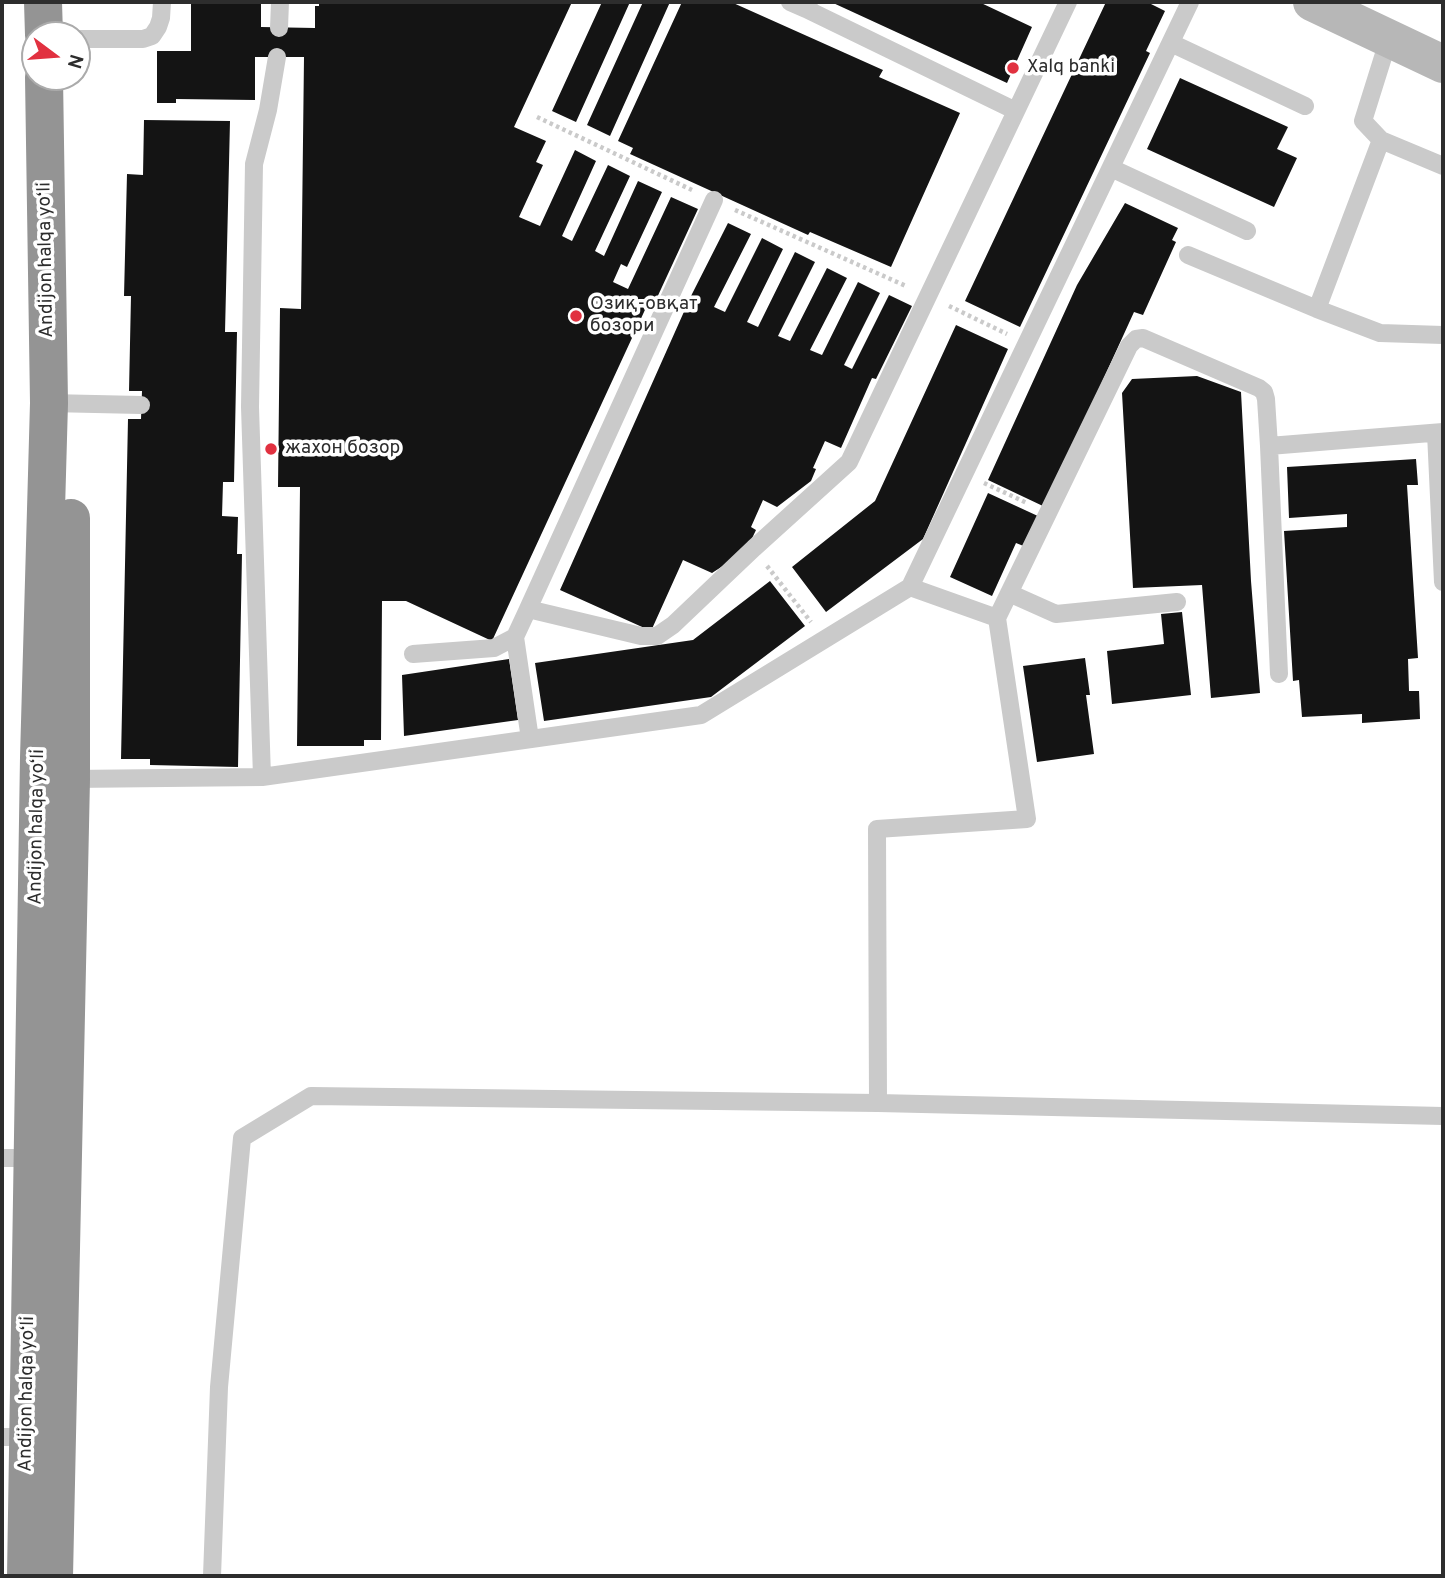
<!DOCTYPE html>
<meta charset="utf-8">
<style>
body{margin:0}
#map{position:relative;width:1445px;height:1578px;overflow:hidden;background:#fff;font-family:Overpass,sans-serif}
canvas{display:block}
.frame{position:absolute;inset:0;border:4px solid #2d2d2d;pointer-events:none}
.north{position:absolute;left:21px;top:21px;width:70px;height:70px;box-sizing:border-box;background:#fff;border:2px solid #ababab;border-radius:50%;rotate:106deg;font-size:19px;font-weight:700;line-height:28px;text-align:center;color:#2d2d2d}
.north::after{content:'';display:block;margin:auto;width:24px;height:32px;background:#e13140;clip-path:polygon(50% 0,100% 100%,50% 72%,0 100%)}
</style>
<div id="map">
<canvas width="1445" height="1578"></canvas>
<div class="frame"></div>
<div class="north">N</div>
</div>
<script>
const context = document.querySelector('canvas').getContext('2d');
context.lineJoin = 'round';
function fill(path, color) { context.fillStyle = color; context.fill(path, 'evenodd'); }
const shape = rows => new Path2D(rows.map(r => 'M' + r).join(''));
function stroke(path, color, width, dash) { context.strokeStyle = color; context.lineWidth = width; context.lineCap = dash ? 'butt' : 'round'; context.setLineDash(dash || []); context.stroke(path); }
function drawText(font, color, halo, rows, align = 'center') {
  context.font = font + ' Overpass,sans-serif'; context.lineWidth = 7; context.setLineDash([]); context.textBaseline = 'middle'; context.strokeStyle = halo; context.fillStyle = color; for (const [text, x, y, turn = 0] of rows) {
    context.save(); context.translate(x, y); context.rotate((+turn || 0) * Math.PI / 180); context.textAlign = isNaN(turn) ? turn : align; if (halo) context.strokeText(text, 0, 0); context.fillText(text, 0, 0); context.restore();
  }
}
fill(shape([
 [191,2,261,2,261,27,315,28,315,6,319,6,319,2,572,2,514,127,546,141,536,162,543,165,519,217,540,226,575,150,596,161,562,236,572,241,608,165,630,176,595,251,604,256,638,181,662,192,627,267,621,264,613,282,628,289,671,197,698,209,655,302,650,299,492,641,406,601,382,601,381,740,364,740,364,746,297,746,300,487,278,487,280,308,301,309,304,57,255,57,255,100,176,99,176,103,157,103,157,51,191,51],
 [602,2,630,2,576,122,552,111],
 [643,2,670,2,610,136,587,125],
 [682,2,731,2,883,70,879,77,960,113,891,267,810,232,808,235,630,154,633,148,618,141],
 [831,2,979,2,1032,27,1007,83],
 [1106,2,1147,2,1165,11,1146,51,1150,53,1020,327,965,301],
 [1180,78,1288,127,1277,149,1297,158,1274,207,1147,149],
 [144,120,230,121,225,332,237,332,234,482,223,482,222,516,238,517,237,554,242,554,238,767,150,765,150,759,121,759,128,419,141,419,142,391,129,391,131,296,124,296,127,174,143,175],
 [1125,203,1178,228,1172,240,1176,242,1143,315,1134,312,1045,507,988,480,1077,285],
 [728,223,751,234,714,307,725,312,762,238,783,249,747,322,758,327,795,252,815,262,778,336,790,341,827,268,847,278,810,350,822,355,858,282,880,293,844,365,852,369,889,295,912,306,876,379,872,378,841,448,825,441,813,468,816,469,811,481,777,507,763,500,751,527,756,530,746,551,712,573,683,560,651,631,560,590,691,296],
 [956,325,1008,349,923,539,826,612,792,567,875,501],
 [1197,376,1241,392,1251,581,1260,693,1211,698,1202,585,1133,588,1122,393,1132,379],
 [1416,459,1418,485,1407,485,1418,658,1408,659,1409,691,1419,691,1420,719,1362,723,1362,714,1302,717,1299,680,1293,681,1284,531,1347,527,1347,514,1289,518,1287,467],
 [988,493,1040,517,1026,547,1016,543,992,596,950,577],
 [770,581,805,626,711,697,544,721,535,663,693,640],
 [1182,612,1191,695,1112,704,1107,651,1164,644,1161,614],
 [1085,658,1090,695,1086,695,1094,754,1037,762,1023,666],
 [509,659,518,720,404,736,402,675]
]), '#141414');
stroke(shape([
 [537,117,692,190],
 [735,210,906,286],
 [949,306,1007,334],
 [984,483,1027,503],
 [767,566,811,622]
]), '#cacaca', 4.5, [3.5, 3.5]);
stroke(shape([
 [790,2,806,9,809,2],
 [806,9,1016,111],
 [279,28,280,2],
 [1389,38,1363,121,1381,140,1317,309,1380,333,1443,335],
 [77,39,143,39,152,36,158,27,161,18,162,2],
 [1171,43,1305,106],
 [1381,140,1443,166],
 [1111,168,1247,231],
 [1188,255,1317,309],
 [49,403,141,405],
 [1436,433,1443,582],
 [1269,446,1279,674],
 [910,587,997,618,1129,346,1136,339,1143,338,1259,388,1264,392,1266,399,1269,446,1443,432],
 [1009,593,1056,614,1177,602],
 [528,609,714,200],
 [515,637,530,739],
 [413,654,494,648,515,637,528,609,641,636,657,636,673,625,754,548,849,462,1068,2],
 [262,777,250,407,254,164,268,110,277,57],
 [71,779,262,777,701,715,910,587,1190,2],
 [878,1103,877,829,1027,819,997,618],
 [2,1158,32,1158],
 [2,1437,28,1437],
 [212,1576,219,1387,242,1138,311,1096,878,1103,1443,1116]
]), '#cacaca', 18);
stroke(shape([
 [1312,2,1443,64]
]), '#b7b7b7', 38);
stroke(shape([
 [43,2,44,35],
 [26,1576,39,758,49,403,44,77],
 [54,1576,71,779,71,518]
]), '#949494', 38);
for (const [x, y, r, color] of [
 [1013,68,7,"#e13140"],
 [576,316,7,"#e13140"],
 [271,449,7,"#e13140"]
]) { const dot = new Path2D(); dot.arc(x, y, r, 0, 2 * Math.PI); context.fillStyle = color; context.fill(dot); stroke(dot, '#fff', 2.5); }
drawText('19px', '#2d2d2d', '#fff', [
 ["Xalq banki",1027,68],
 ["Озиқ-овқат",590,305],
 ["бозори",590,327],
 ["жахон бозор",285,449]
], 'left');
drawText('19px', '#2d2d2d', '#fff', [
 ["Andijon halqa yo‘li",47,260,-91],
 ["Andijon halqa yo‘li",38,827,-89],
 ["Andijon halqa yo‘li",28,1394,-89]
]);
</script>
